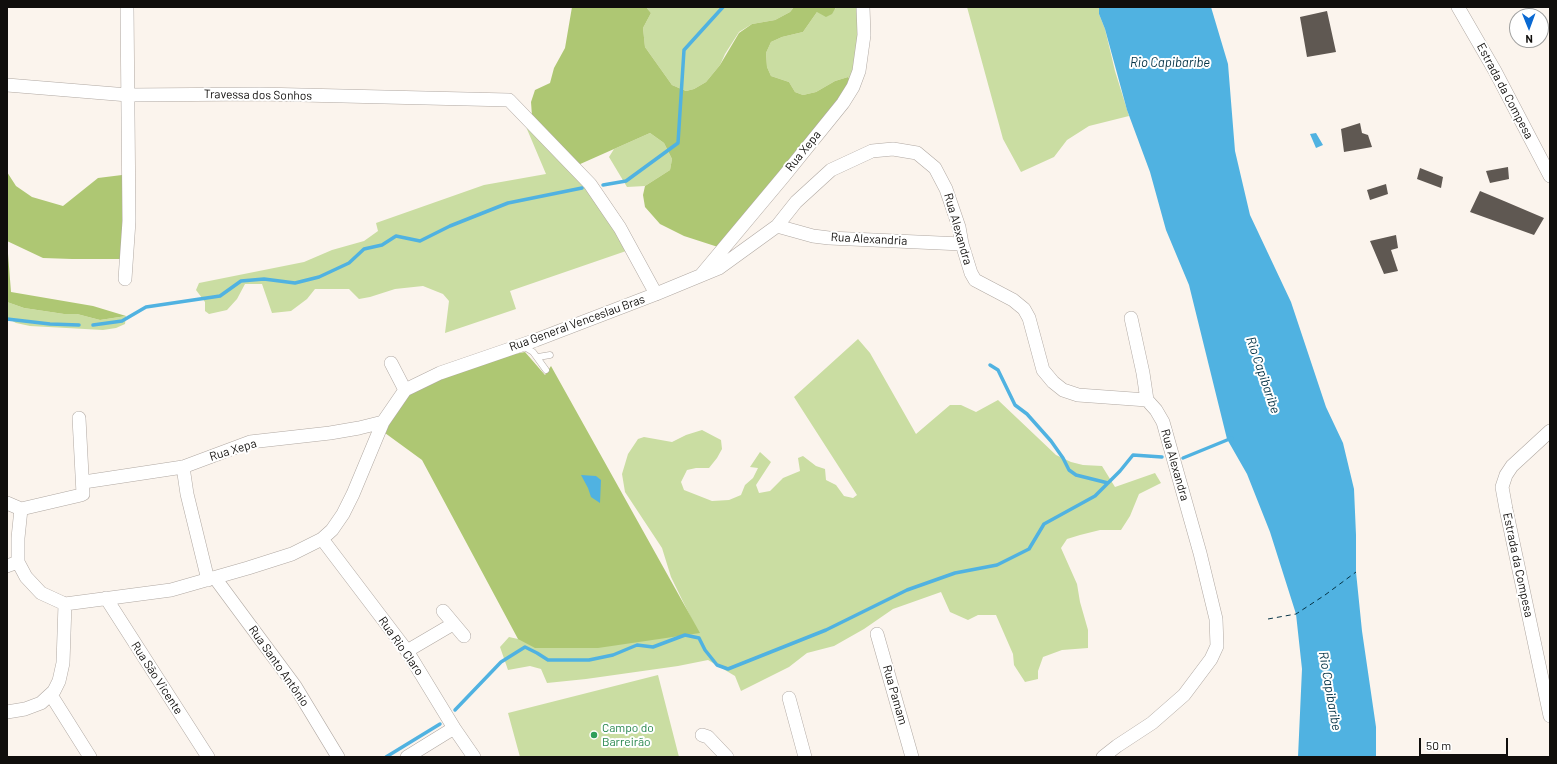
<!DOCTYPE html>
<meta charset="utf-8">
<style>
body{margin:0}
#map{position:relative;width:1557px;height:764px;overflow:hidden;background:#fbf4ed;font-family:Barlow,sans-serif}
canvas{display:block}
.frame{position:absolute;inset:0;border:8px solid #100e0c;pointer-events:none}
.north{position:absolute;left:1509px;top:8px;width:40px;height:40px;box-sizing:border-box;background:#fff;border:1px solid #9f9f9e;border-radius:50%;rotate:179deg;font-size:11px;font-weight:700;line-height:16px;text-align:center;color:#100e0c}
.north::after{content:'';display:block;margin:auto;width:14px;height:18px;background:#0a69d2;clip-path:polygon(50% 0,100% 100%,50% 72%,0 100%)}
.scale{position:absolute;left:1419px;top:738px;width:89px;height:18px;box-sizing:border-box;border:2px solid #100e0c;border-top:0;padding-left:5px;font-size:12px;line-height:14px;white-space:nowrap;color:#100e0c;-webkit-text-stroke:3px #fff;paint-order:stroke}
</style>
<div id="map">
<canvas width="1557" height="764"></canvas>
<div class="frame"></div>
<div class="north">N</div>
<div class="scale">50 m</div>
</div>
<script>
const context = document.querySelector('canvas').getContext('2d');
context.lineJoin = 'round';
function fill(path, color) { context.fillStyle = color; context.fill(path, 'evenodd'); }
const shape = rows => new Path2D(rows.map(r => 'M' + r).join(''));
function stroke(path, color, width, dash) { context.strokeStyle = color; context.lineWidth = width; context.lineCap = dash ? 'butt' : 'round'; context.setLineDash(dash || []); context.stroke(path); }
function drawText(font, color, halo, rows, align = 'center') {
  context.font = font + ' Barlow,sans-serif'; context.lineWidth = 4; context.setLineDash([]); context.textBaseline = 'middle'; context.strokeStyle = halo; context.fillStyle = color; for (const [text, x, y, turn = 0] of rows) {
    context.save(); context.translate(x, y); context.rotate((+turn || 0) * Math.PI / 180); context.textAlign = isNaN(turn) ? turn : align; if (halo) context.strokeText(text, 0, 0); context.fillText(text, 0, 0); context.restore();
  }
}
fill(shape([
 [646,7,794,7,790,12,775,20,752,24,739,32,725,54,720,65,706,82,694,89,686,91,672,85,645,47,643,28,651,13],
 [836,7,859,7,860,29,851,81,848,77,835,81,816,92,803,95,795,92,789,82,771,76,767,67,766,53,771,42,782,37,803,32,817,12,835,9],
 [967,7,1099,7,1099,14,1105,29,1115,71,1129,116,1089,126,1067,140,1054,157,1021,172,1003,139],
 [524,122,574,172,629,250,510,291,516,309,445,333,449,301,443,294,423,286,395,289,370,297,359,299,349,289,315,289,307,299,291,311,272,313,262,284,245,284,237,299,227,310,209,314,205,311,205,302,196,290,199,283,304,262,332,250,364,241,378,231,376,223,484,185,546,174],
 [650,133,664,143,672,159,670,170,645,186,627,187,609,157,614,149],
 [7,302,24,308,64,314,77,314,100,320,126,316,125,324,116,328,103,330,30,326,16,323,7,318],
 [858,339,870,353,916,434,950,405,961,405,976,412,998,400,1056,455,1071,462,1083,465,1102,466,1115,487,1155,473,1161,483,1139,494,1130,516,1121,530,1100,530,1080,535,1067,539,1061,548,1077,584,1080,602,1088,630,1088,648,1062,650,1043,657,1038,671,1038,679,1025,682,1014,665,1013,654,996,615,978,615,968,620,950,612,941,592,893,609,864,629,834,646,807,653,789,667,741,691,735,676,708,660,678,666,586,679,547,683,541,669,530,666,508,670,500,647,509,637,518,639,693,622,671,577,662,548,625,492,622,474,628,454,638,439,644,437,672,442,686,435,702,430,721,440,722,449,717,458,709,468,696,468,687,470,681,482,684,490,712,501,729,500,741,495,745,485,753,478,758,468,750,467,760,452,771,462,756,485,759,493,770,491,783,478,800,471,798,458,803,456,816,466,825,469,826,480,836,485,844,496,853,498,857,495,794,397],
 [658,675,679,757,520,757,508,713]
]), '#cadda2');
fill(shape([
 [572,7,646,7,651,13,643,28,645,47,672,85,686,91,694,89,706,82,720,65,739,33,752,24,775,20,790,12,794,7,836,7,832,14,826,17,817,12,803,32,782,37,771,42,766,53,767,67,771,76,789,82,795,92,803,95,816,92,835,81,848,77,851,81,847,89,718,247,684,236,660,224,645,207,643,195,645,186,670,170,672,159,664,143,650,133,578,165,532,116,531,102,535,90,550,83,554,68,565,48],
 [7,172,16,186,32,197,63,206,98,178,122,175,122,259,72,259,43,258,7,241,11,292,93,306,126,316,100,320,77,314,64,314,24,308,7,302],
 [525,352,545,375,551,366,700,633,598,648,535,648,518,639,422,460,385,433,392,415,413,389,503,356]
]), '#aec773');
fill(shape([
 [1099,7,1211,7,1228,64,1235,151,1250,215,1291,302,1326,407,1343,443,1354,489,1356,535,1356,572,1362,631,1376,727,1376,757,1298,757,1302,669,1296,614,1270,532,1247,474,1227,439,1189,285,1166,230,1150,172,1127,110,1105,29,1099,14],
 [1316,133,1323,145,1316,148,1310,134],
 [581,475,596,476,601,480,600,503,591,497,588,488]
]), '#50b2e1');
stroke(shape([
 [603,185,626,181,678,143,684,50,723,7],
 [7,319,50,324,79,325],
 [93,325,122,321,146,307,220,296,241,281,264,279,295,283,319,277,349,263,364,249,382,245,396,236,420,241,450,226,508,203,582,188],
 [990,365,998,370,1015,405,1027,414,1051,441,1063,458,1069,470,1076,475,1108,483],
 [1183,458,1232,438],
 [455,710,501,662,525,647,537,653,548,660,589,660,613,655,637,645,653,647,685,635,699,638,705,650,717,665,728,669,826,630,907,590,955,573,997,565,1029,549,1044,524,1095,496,1120,471,1133,455,1162,457],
 [386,757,440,724]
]), '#50b2e1', 3.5);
stroke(shape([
 [1268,619,1296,614,1325,595,1356,572]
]), '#053346', 1, [5, 4]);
fill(shape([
 [1327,11,1336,52,1307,57,1300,17],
 [1360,123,1362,133,1368,135,1372,147,1344,152,1341,129],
 [1508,167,1509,179,1490,183,1486,171],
 [1420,168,1443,177,1441,188,1417,179],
 [1386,184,1388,194,1370,200,1367,190],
 [1480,191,1504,201,1544,218,1534,235,1470,212],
 [1396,235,1398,248,1391,250,1398,271,1384,274,1370,241]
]), '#5f5852');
const service = shape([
 [523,346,533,352,546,370],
 [538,357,550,355]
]);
const minor = shape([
 [1458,7,1495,71,1550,176],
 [7,85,128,95,260,94,509,100,590,184,620,228,656,294],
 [777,226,813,236,829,238,962,244],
 [702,274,784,176,843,103,853,87,859,71,864,35,863,7],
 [125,279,129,221,127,7],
 [1131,318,1143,373,1147,400],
 [391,363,405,390],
 [1550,431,1512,466,1506,475,1502,487,1506,509,1550,716],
 [183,467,187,494,208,580],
 [84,482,183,467,250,442,330,433,359,428,383,422],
 [7,503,21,509,81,495,83,494,79,418],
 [21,509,18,538,18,562,26,577,41,593,65,604],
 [322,539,407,651,454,728,474,757],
 [7,566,18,562],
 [215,578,295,686,338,757],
 [106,598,208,757],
 [443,611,464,636],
 [877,634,912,757],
 [407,651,453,624],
 [51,695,90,757],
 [789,698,805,757],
 [7,712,25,709,41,703,54,691,59,681,63,663,65,604,171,590,248,568,292,554,322,539,332,530,343,514,353,494,383,422,405,390,440,373,536,340,656,294,719,268,777,226,796,202,831,170,872,151,893,149,917,153,935,168,946,189,959,227,962,244,971,273,975,280,1013,300,1024,309,1029,318,1043,370,1053,382,1063,390,1078,395,1147,400,1156,410,1163,422,1200,553,1216,619,1217,646,1211,659,1184,695,1152,723,1117,746,1103,757],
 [702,735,708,737,727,757],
 [407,757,454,728]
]);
stroke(service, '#b0a8a2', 7);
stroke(minor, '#b0a8a2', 14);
stroke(service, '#fff', 6);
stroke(minor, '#fff', 13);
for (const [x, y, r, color] of [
 [594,735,4,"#2e9e5b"]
]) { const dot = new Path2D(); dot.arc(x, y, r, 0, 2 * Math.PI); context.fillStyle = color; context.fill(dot); stroke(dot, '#fff', 1.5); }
drawText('12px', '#100e0c', '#fff', [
 ["Estrada da Compesa",1505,91,62],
 ["Travessa dos Sonhos",258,95,1],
 ["Rua Xepa",803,151,-51],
 ["Rua Alexandra",958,229,74],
 ["Rua Alexandria",869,239,3],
 ["Rua General Venceslau Bras",577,323,-20],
 ["Rua Xepa",233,450,-17],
 ["Rua Alexandra",1175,465,74],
 ["Estrada da Compesa",1518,565,78],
 ["Rua Rio Claro",401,646,55],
 ["Rua Santo Antônio",279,666,55],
 ["Rua São Vicente",157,678,57],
 ["Rua Pamam",895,695,74]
]);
drawText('12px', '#27864d', '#fff', [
 ["Campo do",602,728],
 ["Barreirão",602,742]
], 'left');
drawText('italic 13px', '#053346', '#fff', [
 ["Rio Capibaribe",1170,63],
 ["Rio Capibaribe",1263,375,71],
 ["Rio Capibaribe",1330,691,80]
]);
</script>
